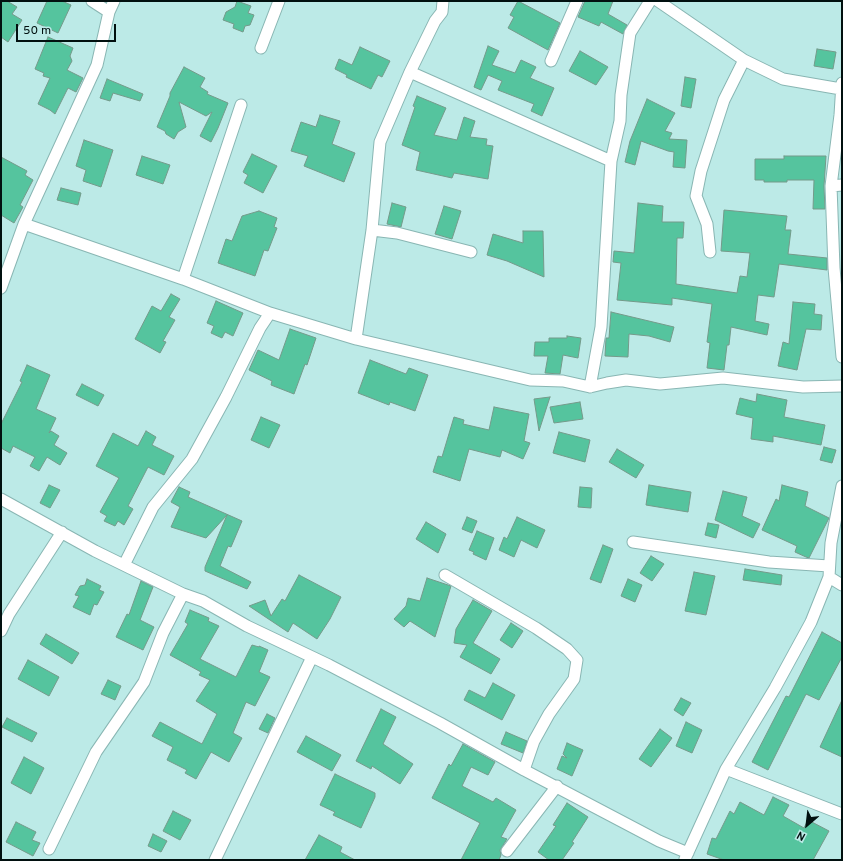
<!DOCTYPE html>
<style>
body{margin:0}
#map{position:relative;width:843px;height:861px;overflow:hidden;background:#bceae7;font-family:Overpass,sans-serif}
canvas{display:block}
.frame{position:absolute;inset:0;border:2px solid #01100f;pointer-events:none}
.north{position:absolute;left:787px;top:805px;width:40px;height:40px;-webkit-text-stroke:3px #bceae7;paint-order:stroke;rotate:208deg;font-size:11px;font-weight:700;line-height:16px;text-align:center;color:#01100f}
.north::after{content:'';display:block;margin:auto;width:14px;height:18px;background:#01100f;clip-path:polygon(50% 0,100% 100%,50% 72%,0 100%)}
.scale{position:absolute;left:16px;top:24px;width:100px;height:18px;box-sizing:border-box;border:2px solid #01100f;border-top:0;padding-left:5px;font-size:12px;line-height:14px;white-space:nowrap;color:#01100f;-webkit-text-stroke:3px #bceae7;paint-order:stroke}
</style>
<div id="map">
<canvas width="843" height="861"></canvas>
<div class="frame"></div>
<div class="north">N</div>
<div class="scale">50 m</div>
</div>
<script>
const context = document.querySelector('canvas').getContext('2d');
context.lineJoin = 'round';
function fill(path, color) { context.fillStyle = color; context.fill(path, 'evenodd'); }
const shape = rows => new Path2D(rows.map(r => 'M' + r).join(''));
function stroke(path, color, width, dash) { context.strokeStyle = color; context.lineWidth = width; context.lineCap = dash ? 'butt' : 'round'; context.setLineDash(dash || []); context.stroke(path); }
const building = shape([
 [1,1,7,1,17,7,12,14,22,20,8,42,1,37,1,1],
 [47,1,62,1,71,5,58,33,37,23,47,1],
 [237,1,251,6,248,13,254,15,250,25,245,26,243,32,233,28,234,24,223,20,226,12,235,7,237,1],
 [518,1,560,23,548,50,508,28,514,17,510,15,518,1],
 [585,1,613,1,608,14,627,25,623,34,601,22,599,26,578,17,585,1],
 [48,37,73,48,70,56,72,61,67,70,83,78,76,92,68,88,55,114,50,110,38,104,50,78,43,76,44,73,35,69,48,37],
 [488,46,499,51,492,65,515,73,521,60,536,67,530,78,554,88,542,116,531,111,534,104,498,90,502,81,488,75,481,90,474,87,488,46],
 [360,47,390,61,382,77,378,75,371,89,346,77,347,75,335,69,339,59,352,65,360,47],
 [817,49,836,52,833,69,814,66,817,49],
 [580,51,608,67,596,85,569,71,580,51],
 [184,67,205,78,200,87,208,92,207,94,228,103,218,128,211,142,200,136,212,112,206,116,179,102,186,127,178,132,174,139,166,134,165,131,157,127,170,96,170,93,184,67],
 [685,77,696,79,691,108,681,106,685,77],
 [107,79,143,94,140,101,113,93,110,101,100,98,107,79],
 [417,96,446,108,434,135,457,140,464,117,475,121,470,137,487,139,486,145,493,146,488,179,454,173,452,178,416,170,420,152,402,145,415,107,413,106,417,96],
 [647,99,675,113,665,131,672,133,669,139,687,140,685,168,673,167,674,152,668,151,641,141,635,165,625,162,630,141,647,99],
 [320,115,340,121,332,144,355,153,344,182,304,166,308,156,291,151,301,122,316,127,320,115],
 [84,140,113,150,101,187,83,181,86,170,76,166,84,140],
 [252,154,277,166,263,193,244,183,248,175,243,172,252,154],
 [142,156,170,165,163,184,136,175,142,156],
 [784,156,826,156,824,186,825,209,813,209,814,180,787,180,787,182,764,182,764,180,755,180,755,159,784,159,784,156],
 [1,157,27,171,25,175,33,180,20,205,23,207,14,223,1,215,1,157],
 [61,188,81,193,78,205,57,200,61,188],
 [392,203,406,207,401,227,387,224,392,203],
 [638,203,663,206,662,222,684,222,683,238,677,238,676,284,737,293,740,276,747,277,750,253,721,251,724,210,787,216,785,230,791,230,788,254,827,258,827,270,779,264,774,297,758,295,755,321,769,324,767,335,731,327,729,345,727,345,724,370,707,368,710,343,707,342,712,304,672,298,672,305,617,300,621,263,613,262,614,251,634,253,638,203],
 [444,206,461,211,452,239,435,234,444,206],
 [259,211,277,218,274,227,277,228,268,251,264,250,255,276,218,263,226,239,232,241,242,216,259,211],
 [523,231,543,231,544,277,507,261,487,255,493,234,523,243,523,231],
 [171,294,180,299,169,317,175,320,163,341,166,342,160,353,135,339,152,306,161,311,171,294],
 [216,301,243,313,233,336,225,332,222,338,211,333,214,326,207,323,216,301],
 [793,302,815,304,814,314,822,315,821,330,806,329,797,370,778,366,783,342,789,344,793,302],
 [611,312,674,327,670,342,649,336,629,334,628,357,605,356,606,338,609,338,611,312],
 [290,329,316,338,307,365,305,364,294,394,271,385,272,381,249,370,258,350,279,360,290,329],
 [567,336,581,338,578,358,563,355,560,374,545,373,548,356,534,356,535,342,549,342,549,338,567,338,567,336],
 [370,360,406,374,409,368,428,375,415,411,390,402,389,405,358,393,370,360],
 [27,365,50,375,36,409,56,418,49,433,51,431,59,436,54,445,67,453,60,465,47,457,39,471,30,466,35,457,13,446,10,453,1,448,1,424,22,382,20,381,27,365],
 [82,384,104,395,98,406,76,395,82,384],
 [757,394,787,400,784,417,825,425,821,445,773,436,773,442,751,439,753,418,736,414,740,398,756,402,757,394],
 [550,397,539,431,534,399,550,397],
 [580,402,583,419,554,423,550,407,580,402],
 [494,407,529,414,524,441,530,443,523,459,502,450,500,457,469,449,460,481,433,472,438,456,442,457,454,417,464,420,463,424,489,430,494,407],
 [261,417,280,425,269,448,251,440,261,417],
 [146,431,156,437,152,445,174,456,164,475,148,467,128,506,133,509,124,525,118,521,115,526,104,521,107,516,100,512,119,478,96,466,113,433,138,446,146,431],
 [559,432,590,440,585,462,553,453,559,432],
 [824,447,836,450,832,463,820,460,824,447],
 [617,449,644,465,636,478,609,462,617,449],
 [49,485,60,490,50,508,40,503,49,485],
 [649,485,691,492,688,512,646,505,649,485],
 [782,485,808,492,805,506,829,518,809,558,806,557,795,552,797,546,762,530,776,499,779,501,782,485],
 [179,487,190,492,188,497,242,521,231,547,228,546,220,566,251,582,247,589,205,571,205,567,227,515,206,538,171,527,180,507,171,502,179,487],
 [580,487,592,488,591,508,578,507,580,487],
 [723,491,747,497,742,516,760,524,753,538,715,520,723,491],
 [467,517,477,521,472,533,462,529,467,517],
 [517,517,545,530,537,548,521,540,514,557,499,550,504,537,507,539,517,517],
 [426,522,446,534,438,553,416,539,426,522],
 [708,523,719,525,716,538,705,535,708,523],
 [477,531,494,538,486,560,473,554,474,552,469,550,477,531],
 [603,545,613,549,601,583,590,579,603,545],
 [651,556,664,564,652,581,640,573,651,556],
 [745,569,782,575,781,585,743,580,745,569],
 [694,572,715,576,706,615,685,611,694,572],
 [299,575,341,597,330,619,317,639,293,623,288,632,249,606,265,600,271,616,282,599,285,601,299,575],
 [427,578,451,586,435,637,410,621,404,627,394,619,406,606,408,598,420,601,427,578],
 [87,579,101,586,99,590,104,592,97,605,94,604,90,615,73,607,79,596,75,595,80,586,85,585,87,579],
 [628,579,642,585,635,602,621,596,628,579],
 [141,581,153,587,140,620,154,627,143,650,116,637,127,614,129,615,141,581],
 [473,600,492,611,473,643,500,659,491,674,460,657,467,645,454,643,456,629,473,600],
 [190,610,209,618,208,621,219,626,200,659,236,677,252,645,259,647,259,646,268,650,259,672,270,677,255,706,246,702,233,733,242,738,229,762,211,752,196,779,185,773,187,770,167,760,173,747,152,736,160,722,202,744,217,714,196,701,210,680,199,675,201,672,170,655,188,624,185,622,190,610],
 [511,623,523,631,512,648,500,640,511,623],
 [822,632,842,643,842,657,819,700,806,694,768,770,752,762,786,696,789,697,822,632],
 [46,634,79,653,72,664,40,644,46,634],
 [28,660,59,677,49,696,18,679,28,660],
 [108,680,121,686,115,700,101,694,108,680],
 [493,683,515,695,502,720,464,700,469,690,485,698,493,683],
 [681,698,691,703,683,716,674,710,681,698],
 [842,700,842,757,820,747,842,700],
 [381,709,396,717,383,744,413,764,400,784,372,766,371,769,356,761,381,709],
 [267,714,275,718,268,733,259,729,267,714],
 [7,718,37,733,32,742,2,727,7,718],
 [686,722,702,730,692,753,676,746,686,722],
 [660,729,672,738,651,767,639,759,660,729],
 [506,732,527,741,523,753,501,744,506,732],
 [306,736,341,755,332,771,297,752,306,736],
 [567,743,583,750,572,776,557,769,562,756,567,758,563,754,567,743],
 [463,744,495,762,488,775,471,767,462,786,493,802,496,798,516,810,501,837,507,839,500,850,501,855,499,860,461,860,480,823,432,798,449,764,451,766,463,744],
 [24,757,44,768,31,794,11,783,24,757],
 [335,774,375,793,375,797,361,828,333,815,335,812,320,805,335,774],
 [773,797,789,805,783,816,804,828,808,820,829,831,813,860,724,860,707,854,712,838,716,839,730,811,734,814,740,802,764,815,773,797],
 [567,803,588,817,572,842,574,843,562,860,549,860,538,852,556,826,553,825,567,803],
 [173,811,191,820,180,840,163,831,173,811],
 [16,822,36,832,32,840,40,843,33,856,6,842,16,822],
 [153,834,167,841,161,852,148,846,153,834],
 [319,835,342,847,340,852,355,860,305,860,319,835]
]);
fill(building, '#55c49e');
stroke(building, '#749a8a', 1);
const street = shape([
 [92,1,109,12],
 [650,1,630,33,621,95,620,121,611,161,601,327,590,387,607,383,626,380,660,384,723,378,803,387,842,386],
 [658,1,744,60,783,79,841,89],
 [261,48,279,1],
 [551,61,577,1],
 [410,72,611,161],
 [842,83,840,115,831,186,834,268,842,357],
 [831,186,842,185],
 [24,224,183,279,270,313,356,339,530,380,563,381,590,387],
 [372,230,397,233,471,252],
 [710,252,707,224,696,196,701,171,724,100,744,60],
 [183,279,241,105],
 [1,288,24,224,97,65,109,12,114,1],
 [356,339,372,230,380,142,410,72,435,21,442,12,443,1],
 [1,499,95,551,183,594,203,601,247,626,329,665,440,723,524,770,659,841,688,853],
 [633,542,769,562,829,566],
 [124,565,153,507,192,459,226,397,260,328,270,313],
 [445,575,536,628,567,649,577,660,574,679,549,714,534,741,524,770],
 [829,577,842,585],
 [1,631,9,614,62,532],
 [726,769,842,814],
 [49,849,96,752,144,682,163,633,183,594],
 [507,851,557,786],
 [685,859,726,769,775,688,811,622,829,577,831,543,842,486],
 [215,860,312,657]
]);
stroke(street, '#89b6b3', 13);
stroke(street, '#fff', 11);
</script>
